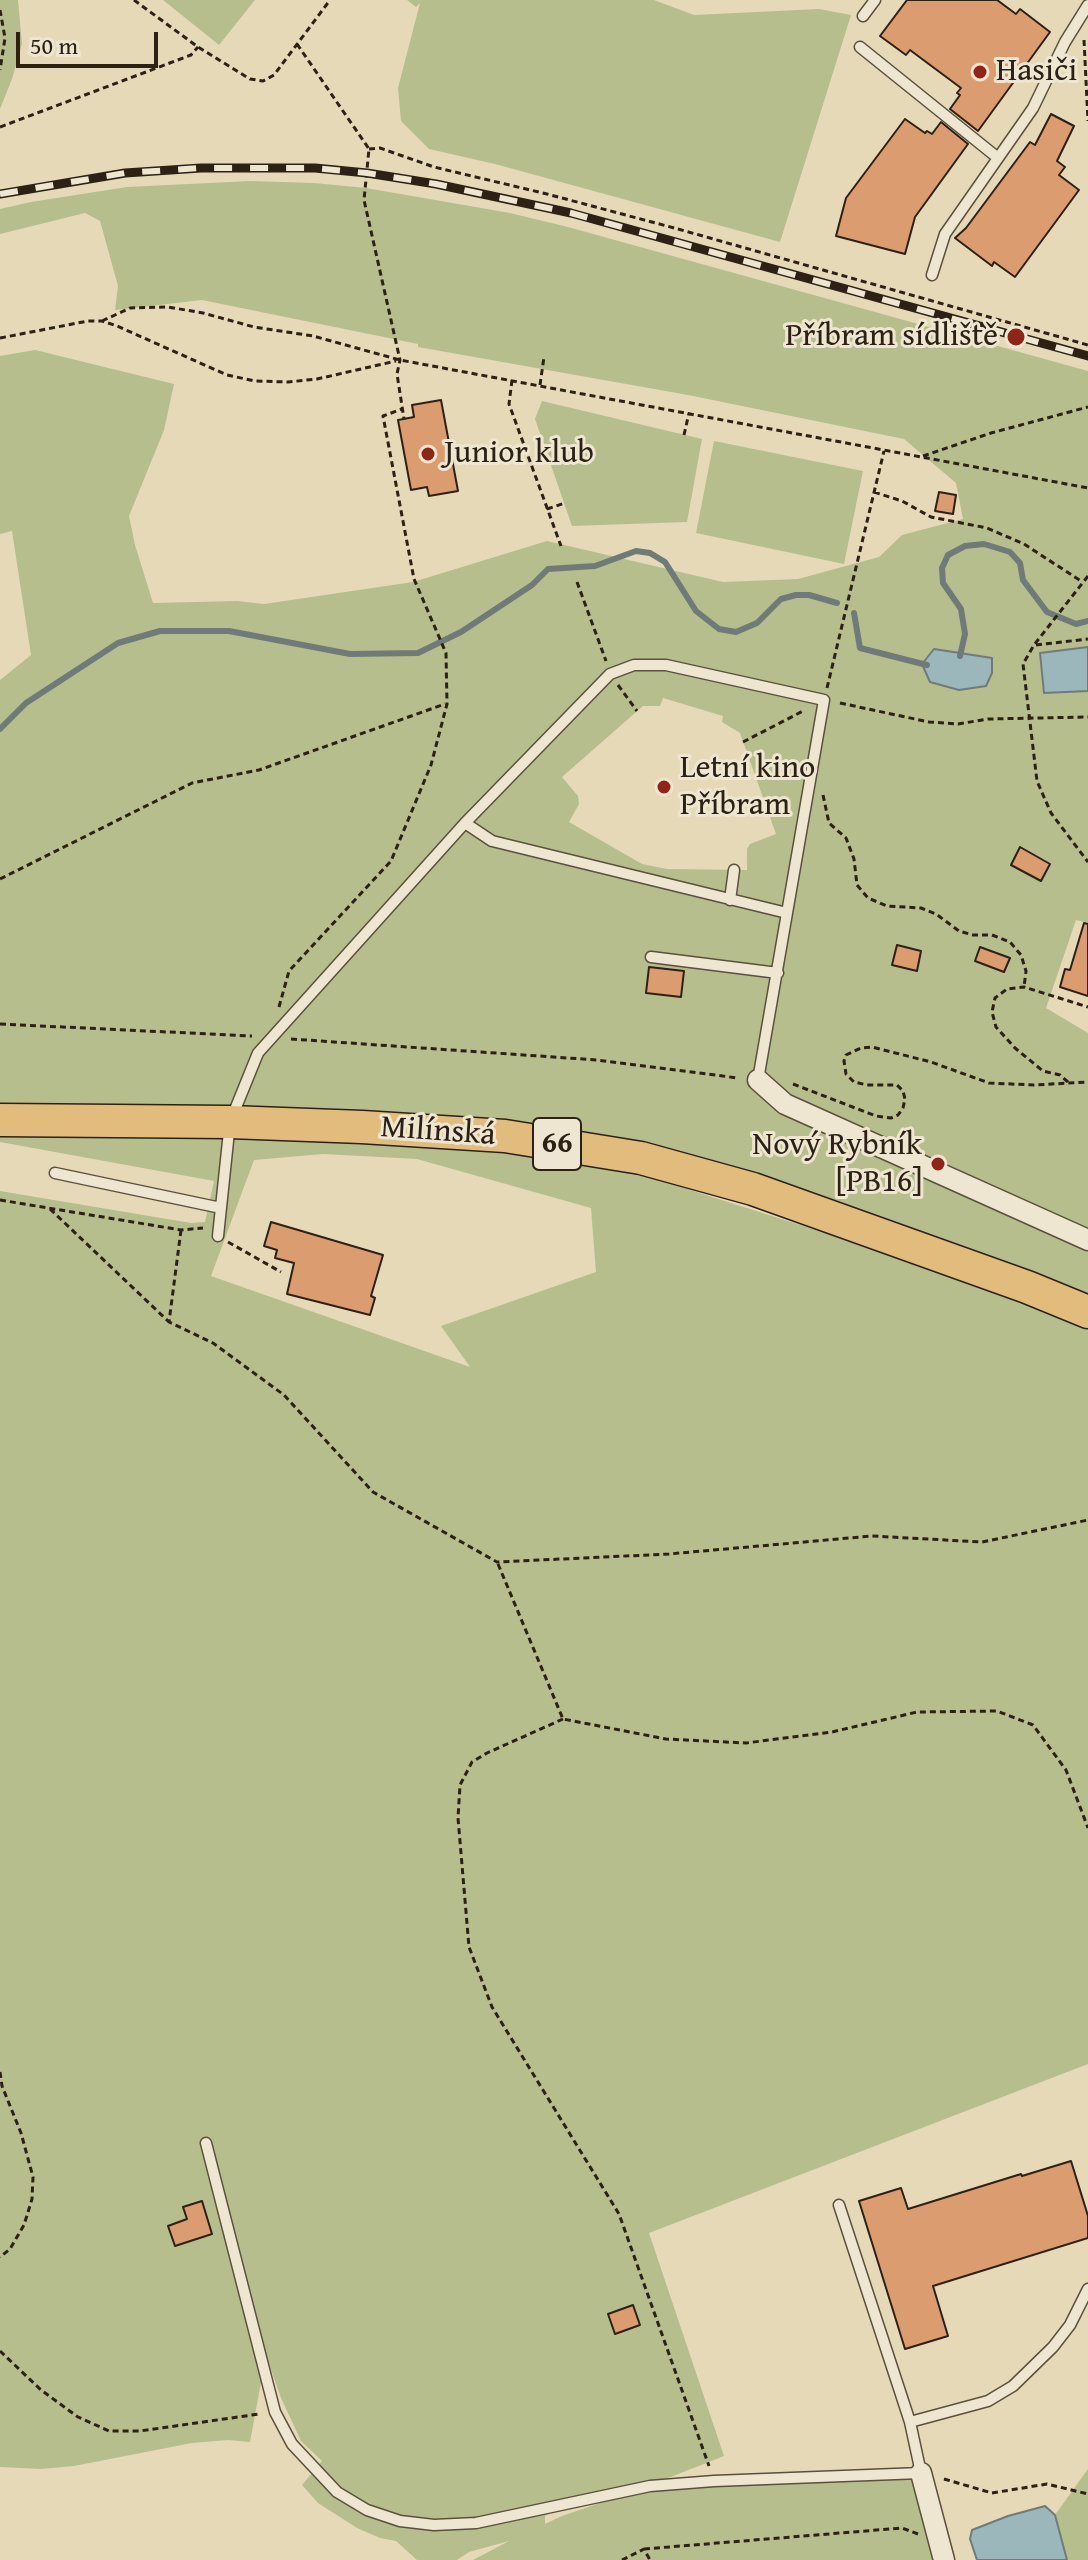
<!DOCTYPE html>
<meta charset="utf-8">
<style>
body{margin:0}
#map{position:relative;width:1088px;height:2560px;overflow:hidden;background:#e5d9b8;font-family:"Gentium Book Plus",serif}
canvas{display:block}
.scale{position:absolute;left:16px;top:32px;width:142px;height:36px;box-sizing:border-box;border:4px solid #2d2116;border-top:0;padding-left:10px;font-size:24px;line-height:28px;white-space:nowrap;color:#2d2116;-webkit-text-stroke:6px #eee6d1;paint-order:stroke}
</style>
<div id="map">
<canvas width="1088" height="2560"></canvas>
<div class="scale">50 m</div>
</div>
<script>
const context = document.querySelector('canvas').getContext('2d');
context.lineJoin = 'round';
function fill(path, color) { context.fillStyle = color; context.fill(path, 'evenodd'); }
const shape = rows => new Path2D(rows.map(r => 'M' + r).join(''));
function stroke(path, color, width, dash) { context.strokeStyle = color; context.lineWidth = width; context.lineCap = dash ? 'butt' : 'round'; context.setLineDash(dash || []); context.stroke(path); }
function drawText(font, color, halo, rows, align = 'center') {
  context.font = font + ' "Gentium Book Plus",serif'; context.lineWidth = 6; context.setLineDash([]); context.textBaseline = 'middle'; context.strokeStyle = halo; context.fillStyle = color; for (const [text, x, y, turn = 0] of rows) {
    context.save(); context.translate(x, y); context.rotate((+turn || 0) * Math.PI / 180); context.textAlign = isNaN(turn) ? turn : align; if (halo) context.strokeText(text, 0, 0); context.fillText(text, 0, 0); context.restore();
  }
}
fill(shape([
 [0,0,18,0,22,44,12,79,0,109],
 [163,0,255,0,219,45],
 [407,0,654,0,694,15,819,9,851,15,780,242,495,164,429,149,401,121,398,88,420,3,416,7],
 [250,181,314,183,366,188,510,213,568,227,1088,371,1088,923,1076,920,1046,1008,1088,1033,1088,1295,758,1174,644,1142,506,1121,363,1111,230,1106,0,1105,0,680,31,655,12,531,0,534,0,356,35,350,174,384,164,430,129,516,135,545,153,603,237,601,264,604,413,582,547,541,723,582,798,579,879,557,902,535,963,519,956,483,904,439,688,395,418,347,418,344,202,300,115,310,118,286,100,221,85,213,0,234,0,209,31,202,127,187],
 [663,698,723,716,722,722,740,733,776,834,750,844,747,849,747,870,667,869,642,864,569,822,579,804,578,796,562,777,643,706,660,706],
 [542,401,702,439,687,522,572,526,535,419],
 [714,441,863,471,844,564,696,533],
 [0,1136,230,1137,361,1142,503,1152,637,1173,863,1245,1022,1302,1088,1329,1088,2064,649,2233,724,2456,668,2478,603,2491,574,2500,545,2516,545,2524,562,2516,650,2486,921,2473,944,2560,473,2560,509,2541,469,2552,457,2560,417,2560,396,2541,380,2538,357,2528,318,2503,302,2485,322,2461,301,2441,281,2398,266,2355,250,2442,228,2440,192,2443,74,2466,41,2469,0,2467,0,1191,191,1223,205,1222,214,1181,0,1142],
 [323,1154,417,1159,591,1208,596,1272,441,1326,470,1367,211,1276,254,1160],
 [1088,2469,1088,2560,1067,2560,1055,2515]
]), '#b7be8d');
const water = shape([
 [1088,647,1088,691,1044,693,1040,653,1088,647],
 [934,649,992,658,992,673,986,686,959,690,930,682,922,664,934,649],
 [1045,2506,1055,2515,1067,2560,977,2560,970,2539,972,2530,1008,2516,1045,2506]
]);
fill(water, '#9cb7bb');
stroke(water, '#707b79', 2);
stroke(shape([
 [854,613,860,648,927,665],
 [960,656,965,634,961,609,943,583,942,568,948,555,965,546,984,544,1010,552,1020,563,1023,580,1047,612,1076,624,1088,621],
 [0,729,26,703,118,643,160,631,229,631,350,654,418,653,461,632,532,585,548,569,595,566,636,551,650,553,665,562,696,611,719,629,736,632,757,623,781,599,796,595,809,595,837,603]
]), '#707b79', 6);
const building = shape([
 [907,0,997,0,1016,14,1020,9,1050,32,978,131,950,109,960,95,957,93,961,88,910,50,906,55,880,36,907,0],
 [1051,114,1074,126,1057,161,1065,167,1059,175,1079,190,1015,277,994,262,992,266,955,238,966,228,1030,142,1035,145,1051,114],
 [905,119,925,133,927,131,932,134,941,122,968,144,915,217,905,254,836,236,846,198,905,119],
 [441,400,458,491,429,496,427,487,411,490,398,420,414,417,412,405,441,400],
 [939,492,956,495,953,514,935,511,939,492],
 [1020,847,1050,864,1041,881,1011,865,1020,847],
 [1084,923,1088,924,1088,996,1060,987,1065,969,1070,970,1084,923],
 [897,945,921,951,917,971,892,965,897,945],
 [980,947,1010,958,1004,972,975,961,980,947],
 [649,967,684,971,681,997,646,993,649,967],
 [271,1222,383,1255,371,1296,375,1298,370,1315,287,1294,294,1263,275,1258,277,1250,264,1246,271,1222],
 [1071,2161,1088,2216,1088,2238,933,2286,948,2336,905,2349,859,2201,901,2188,908,2209,1021,2174,1022,2176,1071,2161],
 [202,2201,212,2234,175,2246,168,2226,187,2219,183,2207,202,2201],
 [633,2305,640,2325,615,2334,608,2314,633,2305]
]);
fill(building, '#db9c70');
stroke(building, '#2d2116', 2);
const service = shape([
 [863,16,875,0],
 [860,47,998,158],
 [932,275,945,234,1033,108,1065,42,1088,5],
 [465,823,492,841,787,913],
 [730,900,734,870],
 [651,957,778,973],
 [55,1173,221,1208],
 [218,1236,230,1122,258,1053,465,823,610,674,634,665,666,665,824,700,758,1080],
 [206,2143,275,2412,292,2444,337,2492,367,2510,400,2521,434,2525,476,2523,650,2486,714,2481,921,2473,910,2422,839,2205],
 [910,2422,988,2401,1013,2386,1053,2347,1070,2325,1088,2289]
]);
const minor = shape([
 [758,1080,785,1104,1088,1240],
 [921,2473,944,2560]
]);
const primary = shape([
 [0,1120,230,1122,362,1127,505,1136,641,1158,753,1189,1027,1287,1088,1312]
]);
stroke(service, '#5b4f3e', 13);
stroke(minor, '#5b4f3e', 23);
stroke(primary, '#2d2116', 35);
stroke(shape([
 [134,0,198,47,250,79,263,81,274,75,330,0],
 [0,10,5,38,0,70],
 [1084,40,1088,121],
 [297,44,369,149,364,200,400,360,397,374,404,419],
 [0,127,191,55,198,47],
 [369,149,380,148,434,167,547,194,678,229,1088,345],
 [102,321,130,308,168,307,203,313,254,327,313,336,400,360,1088,488],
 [0,338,88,321,102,321,117,326,227,375,255,381,288,382,317,379,396,361],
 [512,380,509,404,561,546],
 [540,385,544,357],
 [684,435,689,413],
 [923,456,991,433,1088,407],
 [874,492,902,501,931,517,987,528,1024,544,1081,581],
 [547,509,565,503],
 [1088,576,1034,645,1023,664,1037,781,1051,813,1088,862],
 [577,582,606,661],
 [1036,645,1088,639],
 [618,685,637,711],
 [827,688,884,451],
 [840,703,929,722,958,724,988,719,1088,717],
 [743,742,803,711],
 [823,795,829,823,846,838,854,859,857,885,868,898,887,906,921,908,936,914,959,931,973,935,992,935,1010,942,1021,955,1026,971,1024,987],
 [0,879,192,783,259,770,445,704],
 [279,1007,289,971,391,861,431,765,447,704,446,653,414,579,383,416,402,409],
 [0,1024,252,1036],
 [291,1039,597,1060,738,1078],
 [1068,1082,1060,1075,1043,1071,1015,1048,996,1027,992,1012,995,998,1007,989,1024,987,1088,1007],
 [793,1084,876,1116,891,1118,898,1115,903,1108,905,1099,903,1091,897,1085,867,1085,854,1082,846,1074,844,1061,846,1055,861,1048,872,1047,931,1062,989,1083,1034,1085,1088,1082],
 [0,1200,181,1230,203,1228],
 [50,1209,169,1322],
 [181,1230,169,1322,213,1343,284,1395,373,1492,497,1562,669,1554,872,1536,982,1542,1088,1520],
 [228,1242,281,1272],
 [498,1564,563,1719,666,1739,746,1743,832,1732,917,1712,997,1711,1033,1725,1066,1770,1088,1828],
 [563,1719,487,1753,472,1762,460,1785,458,1818,469,1947,492,2007,619,2214,709,2466],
 [0,2072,2,2086,21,2133,33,2177,32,2199,24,2225,10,2249,0,2257],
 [0,2351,41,2390,78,2417,109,2431,140,2431,259,2414],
 [944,2479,992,2493,1047,2484,1088,2494],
 [644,2549,902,2528,918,2534],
 [622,2560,644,2549,650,2560]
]), '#2d2116', 3, [6, 4]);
stroke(service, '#eee6d1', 10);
stroke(minor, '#eee6d1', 20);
stroke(primary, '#e2bc7c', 32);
const rail = shape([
 [0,194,125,173,201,168,315,168,367,173,436,184,571,213,1088,356]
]);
stroke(rail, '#2d2116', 9);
stroke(rail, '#eee6d1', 6, [18]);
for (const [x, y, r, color] of [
 [980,72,8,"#8f2418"],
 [1016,337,10,"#8f2418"],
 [428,454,8,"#8f2418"],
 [664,787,8,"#8f2418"],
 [938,1164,8,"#8f2418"]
]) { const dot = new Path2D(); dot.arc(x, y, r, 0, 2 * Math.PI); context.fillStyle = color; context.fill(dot); stroke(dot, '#eee6d1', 3); }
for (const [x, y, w] of [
 [557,1144,48]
]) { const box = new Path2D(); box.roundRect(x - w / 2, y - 26, w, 52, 6); context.fillStyle = '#eee6d1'; context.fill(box); stroke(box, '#2d2116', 2); }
drawText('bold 30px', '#2d2116', null, [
 ["66",557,1144]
]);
drawText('32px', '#2d2116', '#eee6d1', [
 ["Hasiči",996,72],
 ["Příbram sídliště",998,337,"right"],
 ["Junior klub",444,454],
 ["Letní kino",680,769],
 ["Příbram",680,806],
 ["Nový Rybník",922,1146,"right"],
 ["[PB16]",922,1183,"right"]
], 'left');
drawText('32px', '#2d2116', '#eee6d1', [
 ["Milínská",438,1132,4]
]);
</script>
